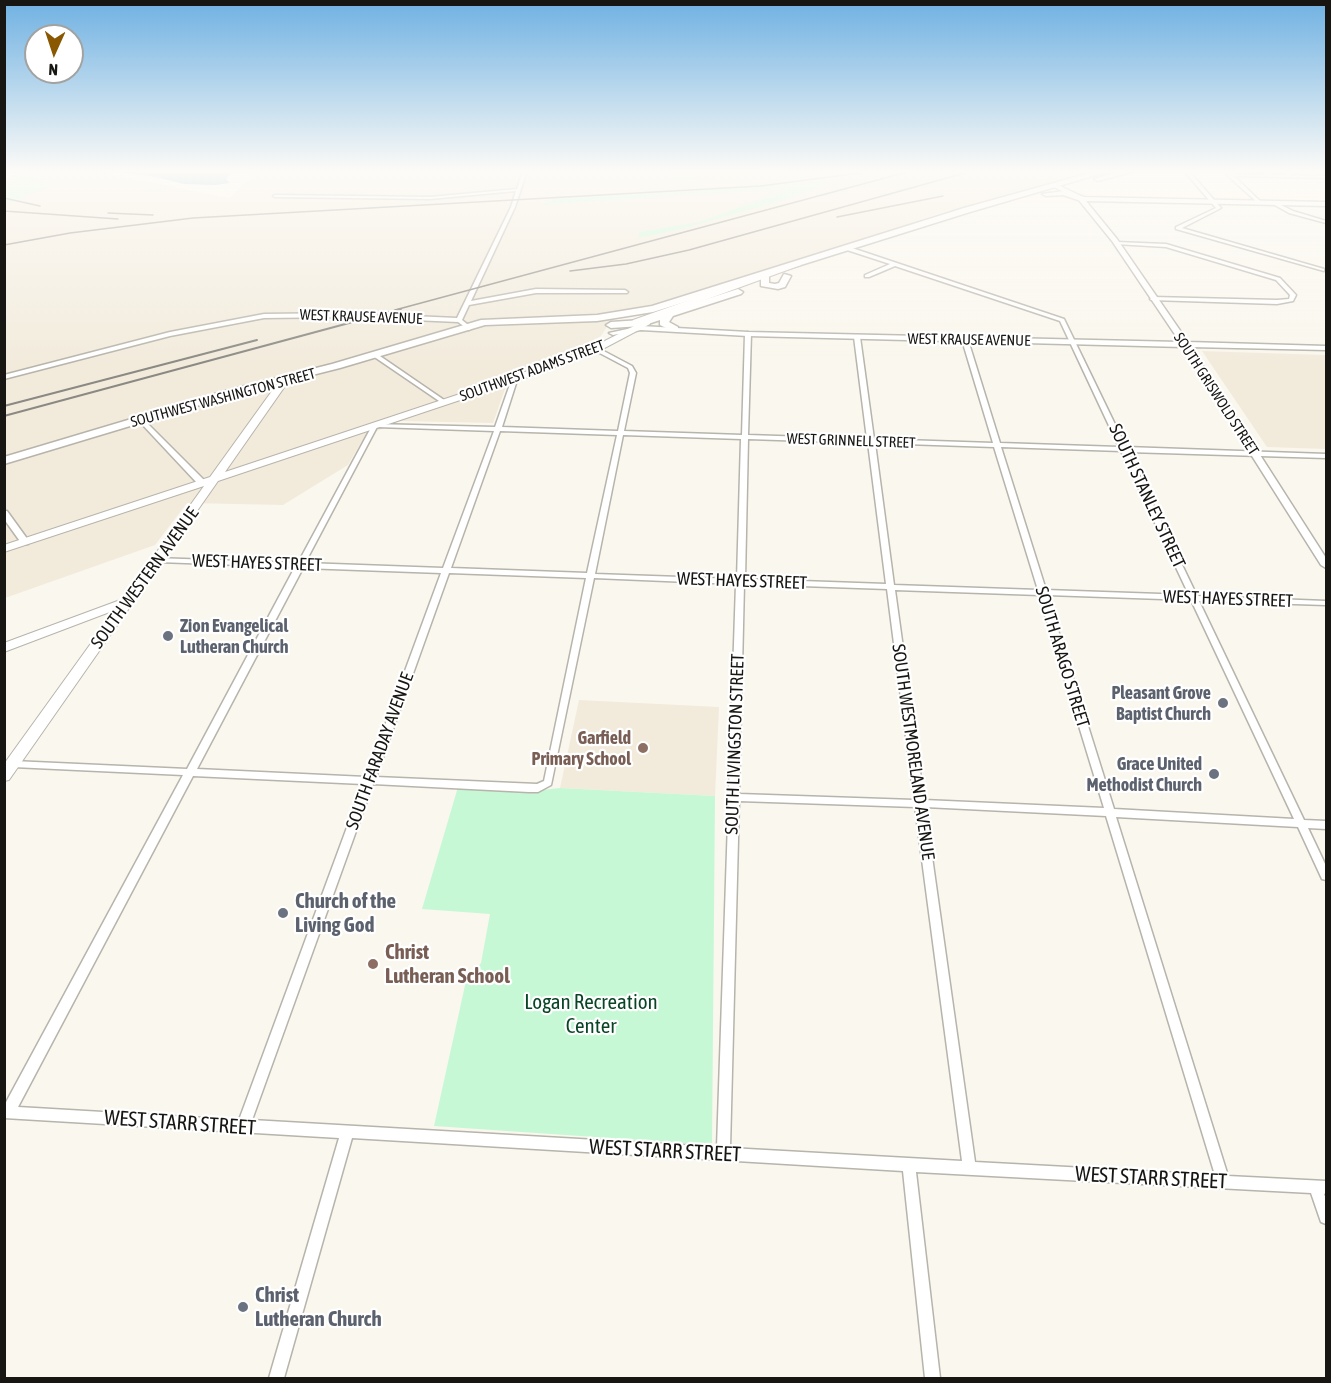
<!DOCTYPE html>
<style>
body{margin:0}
#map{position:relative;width:1331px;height:1383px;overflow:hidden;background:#faf7ee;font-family:"Asap Condensed",sans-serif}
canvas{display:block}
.frame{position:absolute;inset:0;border:6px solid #171613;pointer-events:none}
.north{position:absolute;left:24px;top:24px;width:60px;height:60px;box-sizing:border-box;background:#fff;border:2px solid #a2a2a1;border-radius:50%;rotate:183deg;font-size:16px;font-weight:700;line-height:24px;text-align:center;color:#171613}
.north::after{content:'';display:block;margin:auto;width:21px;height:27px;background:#8a5801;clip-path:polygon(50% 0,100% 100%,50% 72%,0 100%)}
</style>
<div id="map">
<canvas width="1331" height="1383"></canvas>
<div class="frame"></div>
<div class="north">N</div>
</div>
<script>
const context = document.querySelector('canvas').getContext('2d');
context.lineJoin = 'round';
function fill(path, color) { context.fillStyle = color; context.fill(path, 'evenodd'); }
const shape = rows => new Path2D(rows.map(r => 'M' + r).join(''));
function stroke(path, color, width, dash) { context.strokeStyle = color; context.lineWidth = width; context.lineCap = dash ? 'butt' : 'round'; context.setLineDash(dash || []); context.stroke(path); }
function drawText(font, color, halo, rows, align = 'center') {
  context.font = font + ' "Asap Condensed",sans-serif'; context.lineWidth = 4.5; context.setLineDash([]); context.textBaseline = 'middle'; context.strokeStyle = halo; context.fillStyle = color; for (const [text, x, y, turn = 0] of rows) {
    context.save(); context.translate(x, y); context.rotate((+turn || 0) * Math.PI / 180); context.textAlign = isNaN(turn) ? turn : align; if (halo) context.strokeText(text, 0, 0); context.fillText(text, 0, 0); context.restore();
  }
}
fill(shape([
 [23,171,95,171,229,198,258,171,1101,171,938,214,846,245,655,305,615,314,601,336,591,342,563,355,511,372,493,423,401,421,365,436,348,465,283,505,187,503,155,545,5,598,4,181],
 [1202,351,1326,355,1326,449,1267,447],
 [579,700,719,707,715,796,560,788]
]), '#f2ebdc');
fill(shape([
 [673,171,783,171,783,173,668,181],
 [22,176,34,177,49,186,5,204,5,185],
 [827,180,823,186,781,201,681,229,639,238,639,232,700,222,791,188,541,205,557,198,663,193],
 [458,787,541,790,560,788,715,796,712,1145,434,1126,466,981,481,963,490,914,422,909]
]), '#c6f8d5');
fill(shape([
 [108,171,231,171,232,172,226,179,230,183,215,185,184,184,150,176]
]), '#59acda');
const minor = shape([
 [523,171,527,171,515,207,471,301,536,289,625,290,628,292,627,293,536,293,469,305,462,320,472,328,469,330,458,322,346,317,264,318,170,336,4,379,4,375,170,332,264,314,346,313,457,318,511,207,516,191,430,199,275,197,273,196,275,195,430,197,517,189,523,171],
 [1184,171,1189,171,1221,208,1182,228,1324,269,1324,271,1176,229,1176,227,1216,208,1184,171],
 [1226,172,1231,174,1326,176,1326,178,1234,176,1261,202,1259,204,1228,176,1226,172],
 [1275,202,1293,211,1326,221,1326,223,1289,213,1273,204,1275,202],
 [1117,242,1166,244,1280,278,1296,295,1293,301,1277,304,1151,300,1150,299,1153,297,1277,300,1289,299,1290,295,1276,280,1166,247,1115,244,1115,243,1117,242],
 [849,247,1064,319,1126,447,1326,454,1326,458,1128,452,1197,596,1326,601,1326,605,1199,601,1304,820,1326,821,1326,829,1308,828,1326,866,1326,880,1322,879,1298,827,1116,817,1228,1176,1326,1181,1326,1193,1324,1194,1326,1199,1326,1224,1321,1222,1311,1193,916,1172,940,1378,925,1378,903,1171,352,1138,284,1378,269,1378,339,1138,4,1118,4,1106,183,775,13,767,10,766,8,764,10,762,13,761,187,769,295,567,158,562,154,560,155,558,298,563,373,424,495,427,514,373,519,374,502,427,618,431,630,373,628,368,594,350,594,348,598,348,632,366,636,373,624,431,742,435,745,334,748,332,751,334,748,435,867,439,854,337,857,335,860,337,874,439,993,443,962,340,965,338,968,340,1000,443,1119,447,1060,321,895,266,869,277,865,277,865,275,890,264,847,250,846,249,849,247],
 [377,427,494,431,443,568,305,563,377,427],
 [500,431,617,435,587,573,451,568,500,431],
 [623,435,741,439,737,579,595,574,623,435],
 [748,439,868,443,886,584,745,579,748,439],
 [875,443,994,447,1038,590,894,585,875,443],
 [1001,447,1121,451,1189,595,1046,590,1001,447],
 [303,568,441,573,366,777,197,769,303,568],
 [449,573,586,578,544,781,537,784,376,777,449,573],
 [594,578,736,584,717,1147,252,1120,373,784,529,792,538,792,551,785,594,578],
 [744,584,887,589,914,800,739,794,744,584],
 [895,590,1039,595,1104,808,924,800,895,590],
 [1047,595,1191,600,1294,819,1114,809,1047,595],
 [193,776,363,784,239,1120,18,1107,193,776],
 [739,801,915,807,962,1161,730,1148,739,801],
 [925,807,1106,816,1215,1175,975,1162,925,807],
 [375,353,377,354,447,402,442,403,373,356,372,355,375,353],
 [141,418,143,419,204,480,204,484,198,484,139,421,139,419,141,418],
 [4,511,7,511,28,540,28,544,22,544,4,519,4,511]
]);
const tertiary = shape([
 [1052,184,1056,184,1083,197,1326,202,1326,206,1086,201,1117,239,1188,342,1326,346,1326,350,1191,347,1326,558,1326,568,1321,565,1183,347,748,336,641,330,613,335,609,333,641,326,748,332,1180,342,1112,241,1078,199,1052,186,1052,184]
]);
const secondary = shape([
 [794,263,801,265,650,320,650,324,597,352,517,381,218,481,9,780,4,781,4,764,115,610,4,652,4,643,123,599,204,486,4,552,4,545,210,477,282,377,290,379,225,472,511,377,591,348,636,325,632,322,633,320,794,263]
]);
const primary = shape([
 [1097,171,1110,171,970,212,769,275,769,283,775,284,779,283,784,274,791,276,785,287,778,289,761,286,761,278,653,312,597,321,485,325,340,368,233,395,4,464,4,457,225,391,332,364,481,320,597,315,652,306,964,208,1097,171],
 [1121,171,1135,171,1098,181,1094,179,1121,171],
 [1064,191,1084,197,1085,199,1081,201,1063,195,1046,196,1042,194,1064,191],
 [738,289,743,292,741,294,673,316,669,322,678,327,678,331,672,331,660,325,660,320,642,326,611,328,606,325,611,322,641,320,738,289]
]);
stroke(minor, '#b7b4ab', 3);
stroke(tertiary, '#b7b4ab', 3);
stroke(secondary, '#b7b4ab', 2);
stroke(primary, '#b7b4ab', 3);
fill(minor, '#fff');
fill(tertiary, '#fff');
fill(secondary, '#fff');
fill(primary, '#fff');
stroke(shape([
 [4,198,40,206],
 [4,211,118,219],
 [108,213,153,215],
 [837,217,943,196],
 [4,245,70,233,193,218,761,186,874,171],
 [570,271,626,264,689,250,972,171],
 [395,310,911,171]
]), '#8b8983', 1.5);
stroke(shape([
 [4,406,257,340],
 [4,416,401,309]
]), '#8b8983', 2);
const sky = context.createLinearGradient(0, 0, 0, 365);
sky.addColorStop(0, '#6fb1e2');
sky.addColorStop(0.47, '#fdfbf7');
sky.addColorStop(1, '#fdfbf700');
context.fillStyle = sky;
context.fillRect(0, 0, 1331, 365);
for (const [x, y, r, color] of [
 [168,636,6,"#6b7280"],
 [1223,703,6,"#6b7280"],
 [643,748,6,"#8d6e63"],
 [1214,774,6,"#6b7280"],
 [283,913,6,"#6b7280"],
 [373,964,6,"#8d6e63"],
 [243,1307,6,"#6b7280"]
]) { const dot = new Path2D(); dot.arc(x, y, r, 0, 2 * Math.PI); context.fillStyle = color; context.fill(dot); stroke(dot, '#fff', 2); }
drawText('15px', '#171613', '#fff', [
 ["WEST KRAUSE AVENUE",361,317,2],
 ["WEST KRAUSE AVENUE",969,340,1],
 ["SOUTHWEST ADAMS STREET",532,371,-20],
 ["SOUTH GRISWOLD STREET",1216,394,57],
 ["SOUTHWEST WASHINGTON STREET",223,398,-15],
 ["WEST GRINNELL STREET",851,441,2]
]);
drawText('18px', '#171613', '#fff', [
 ["SOUTH STANLEY STREET",1147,496,65],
 ["WEST HAYES STREET",257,563,2],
 ["SOUTH WESTERN AVENUE",145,578,-54],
 ["WEST HAYES STREET",742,581,2],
 ["WEST HAYES STREET",1228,599,2],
 ["SOUTH ARAGO STREET",1062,657,73],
 ["SOUTH LIVINGSTON STREET",735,744,-88],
 ["SOUTH FARADAY AVENUE",380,751,-70],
 ["SOUTH WESTMORELAND AVENUE",913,752,82]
]);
drawText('bold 18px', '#5b616d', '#fff', [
 ["Zion Evangelical",180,626,"left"],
 ["Lutheran Church",180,647,"left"],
 ["Pleasant Grove",1211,693],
 ["Baptist Church",1211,714],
 ["Grace United",1202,764],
 ["Methodist Church",1202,785]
], 'right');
drawText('bold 18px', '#785e54', '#fff', [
 ["Garfield",631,738],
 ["Primary School",631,759]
], 'right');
drawText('bold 21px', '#5b616d', '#fff', [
 ["Church of the",295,901],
 ["Living God",295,925],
 ["Christ",255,1295],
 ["Lutheran Church",255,1319]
], 'left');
drawText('bold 21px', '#785e54', '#fff', [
 ["Christ",385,952],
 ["Lutheran School",385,976]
], 'left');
drawText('21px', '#084525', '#fff', [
 ["Logan Recreation",591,1002],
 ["Center",591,1026]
]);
drawText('21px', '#171613', '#fff', [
 ["WEST STARR STREET",180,1123,4],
 ["WEST STARR STREET",665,1151,3],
 ["WEST STARR STREET",1151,1178,3]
]);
</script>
